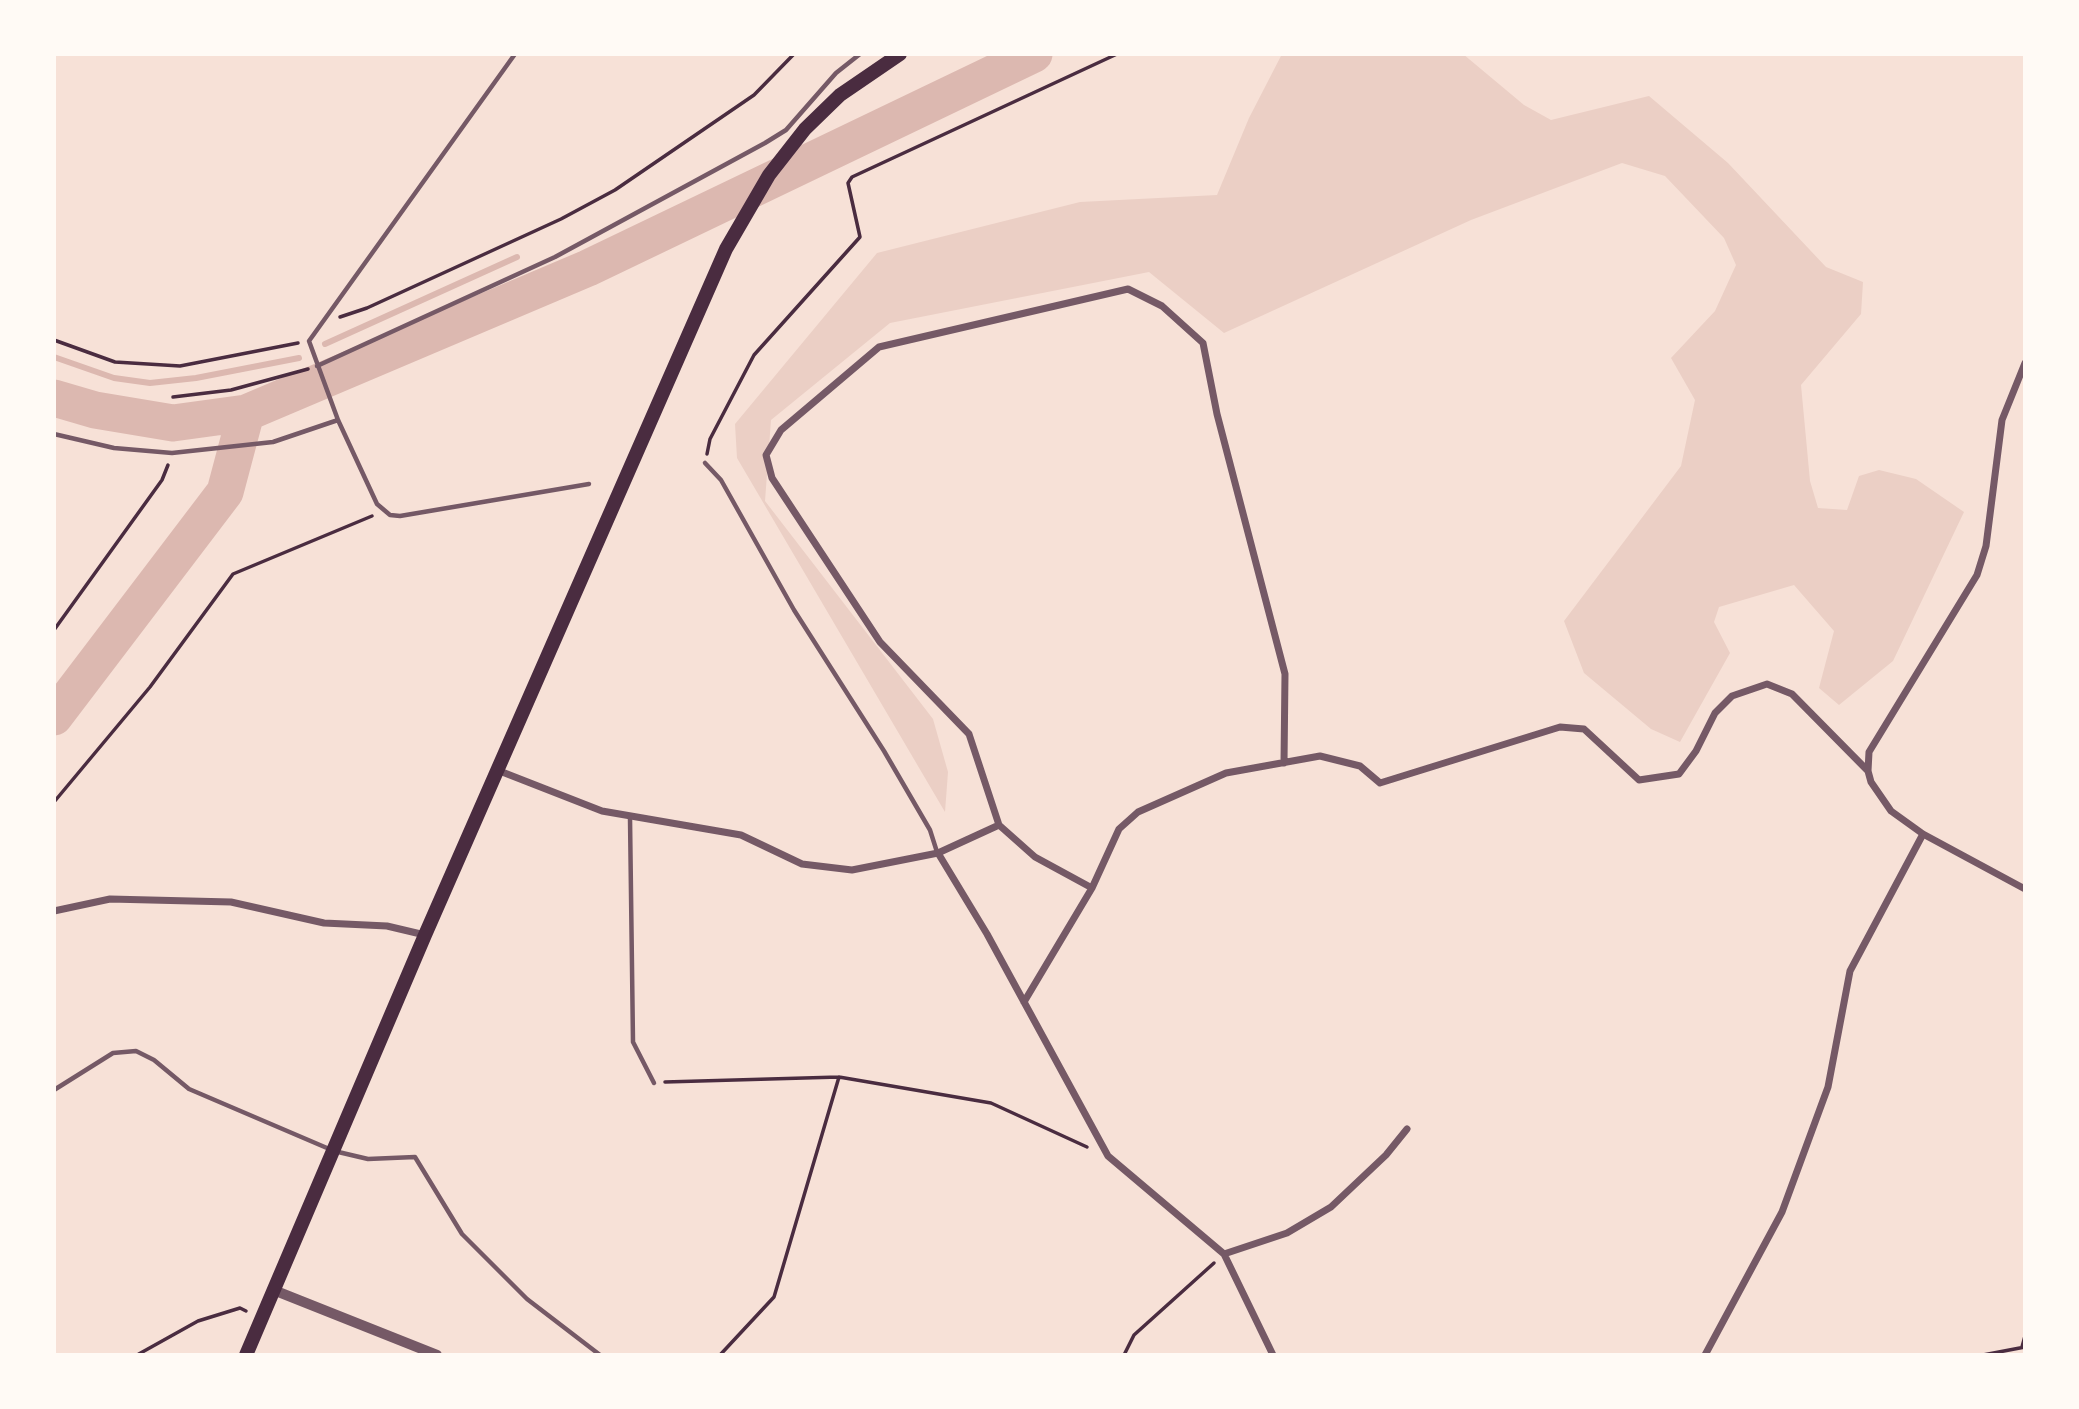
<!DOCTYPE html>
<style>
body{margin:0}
#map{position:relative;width:2079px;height:1409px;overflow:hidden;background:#f7e1d7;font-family:Manrope,sans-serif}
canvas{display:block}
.frame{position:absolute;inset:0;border:56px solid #fffaf5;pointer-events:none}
</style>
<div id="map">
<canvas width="2079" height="1409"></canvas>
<div class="frame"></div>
</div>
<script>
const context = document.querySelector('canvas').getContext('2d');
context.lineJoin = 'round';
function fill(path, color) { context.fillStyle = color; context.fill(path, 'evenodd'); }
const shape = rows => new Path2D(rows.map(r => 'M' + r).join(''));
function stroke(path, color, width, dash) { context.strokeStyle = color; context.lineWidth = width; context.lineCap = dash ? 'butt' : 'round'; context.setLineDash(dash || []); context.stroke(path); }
fill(shape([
 [1282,54,1463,54,1524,105,1551,120,1649,96,1728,163,1826,267,1863,282,1861,314,1801,385,1810,481,1818,508,1847,510,1859,476,1879,470,1916,479,1964,512,1893,661,1839,705,1819,688,1834,631,1794,585,1719,607,1714,622,1730,653,1680,742,1651,729,1584,673,1564,621,1681,466,1695,400,1671,358,1715,311,1736,265,1724,238,1665,176,1622,163,1471,220,1224,333,1149,272,890,323,771,420,765,501,933,719,948,772,945,812,737,458,735,424,877,253,1080,202,1217,195,1249,118]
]), '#ebcfc5');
stroke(shape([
 [325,344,517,257],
 [54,357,114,378,150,383,196,378,299,358]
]), '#dcb8b0', 6);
stroke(shape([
 [54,398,95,410,173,423,246,413],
 [54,717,225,492,246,413,588,268,1034,54]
]), '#dcb8b0', 37);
stroke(shape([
 [340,317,367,308,561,219,615,190,754,95,794,54],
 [54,340,115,362,180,366,298,343],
 [173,397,231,390,308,369],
 [707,454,710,439,754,355,860,237,848,183,852,177,1117,54],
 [54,630,162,480,168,465],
 [54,802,150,687,233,574,372,516],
 [665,1082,839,1077,991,1103,1087,1147],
 [2022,1347,2025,1336],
 [137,1355,198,1321,240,1308,246,1311],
 [720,1355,774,1297,839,1077],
 [1124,1355,1134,1335,1214,1263],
 [1983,1355,2025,1347]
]), '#4a2c40', 3.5);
stroke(shape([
 [515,54,309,341,338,420,377,504,390,515,400,516,589,484],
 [317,366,555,257,765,143,786,130,836,73,860,54],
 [54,434,114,448,172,453,273,442,338,420],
 [705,463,721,480,794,610,884,751,930,830,937,852],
 [630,818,633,1042,654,1083],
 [54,1090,113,1053,136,1051,154,1060,189,1089,334,1151,368,1159,415,1157,462,1234,527,1299,600,1355]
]), '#755966', 4.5);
stroke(shape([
 [2025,363,2002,420,1986,546,1977,575,1869,752,1868,771,1871,782,1891,811,1923,834,2025,889],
 [497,770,602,811,741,835,802,864,852,870,938,853,999,825,1035,857,1092,888],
 [999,825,969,734,880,642,772,478,766,455,781,430,879,347,1128,289,1162,306,1203,343,1217,414,1285,674,1284,763],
 [938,853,987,934,1108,1156,1224,1254,1273,1355],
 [54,911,110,899,231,902,324,923,387,926,425,935],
 [1024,1002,1092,888,1119,829,1138,812,1226,773,1320,756,1360,766,1380,783,1560,727,1584,729,1639,780,1679,774,1696,751,1715,713,1732,696,1767,684,1792,694,1868,771],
 [1224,1254,1287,1233,1331,1207,1386,1155,1407,1129],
 [1705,1355,1782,1212,1828,1087,1850,971,1923,834]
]), '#755966', 7);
stroke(shape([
 [276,1291,437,1355]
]), '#755966', 10);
stroke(shape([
 [246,1355,425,935,726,249,769,175,805,129,840,95,900,54]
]), '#4a2c40', 14);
</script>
